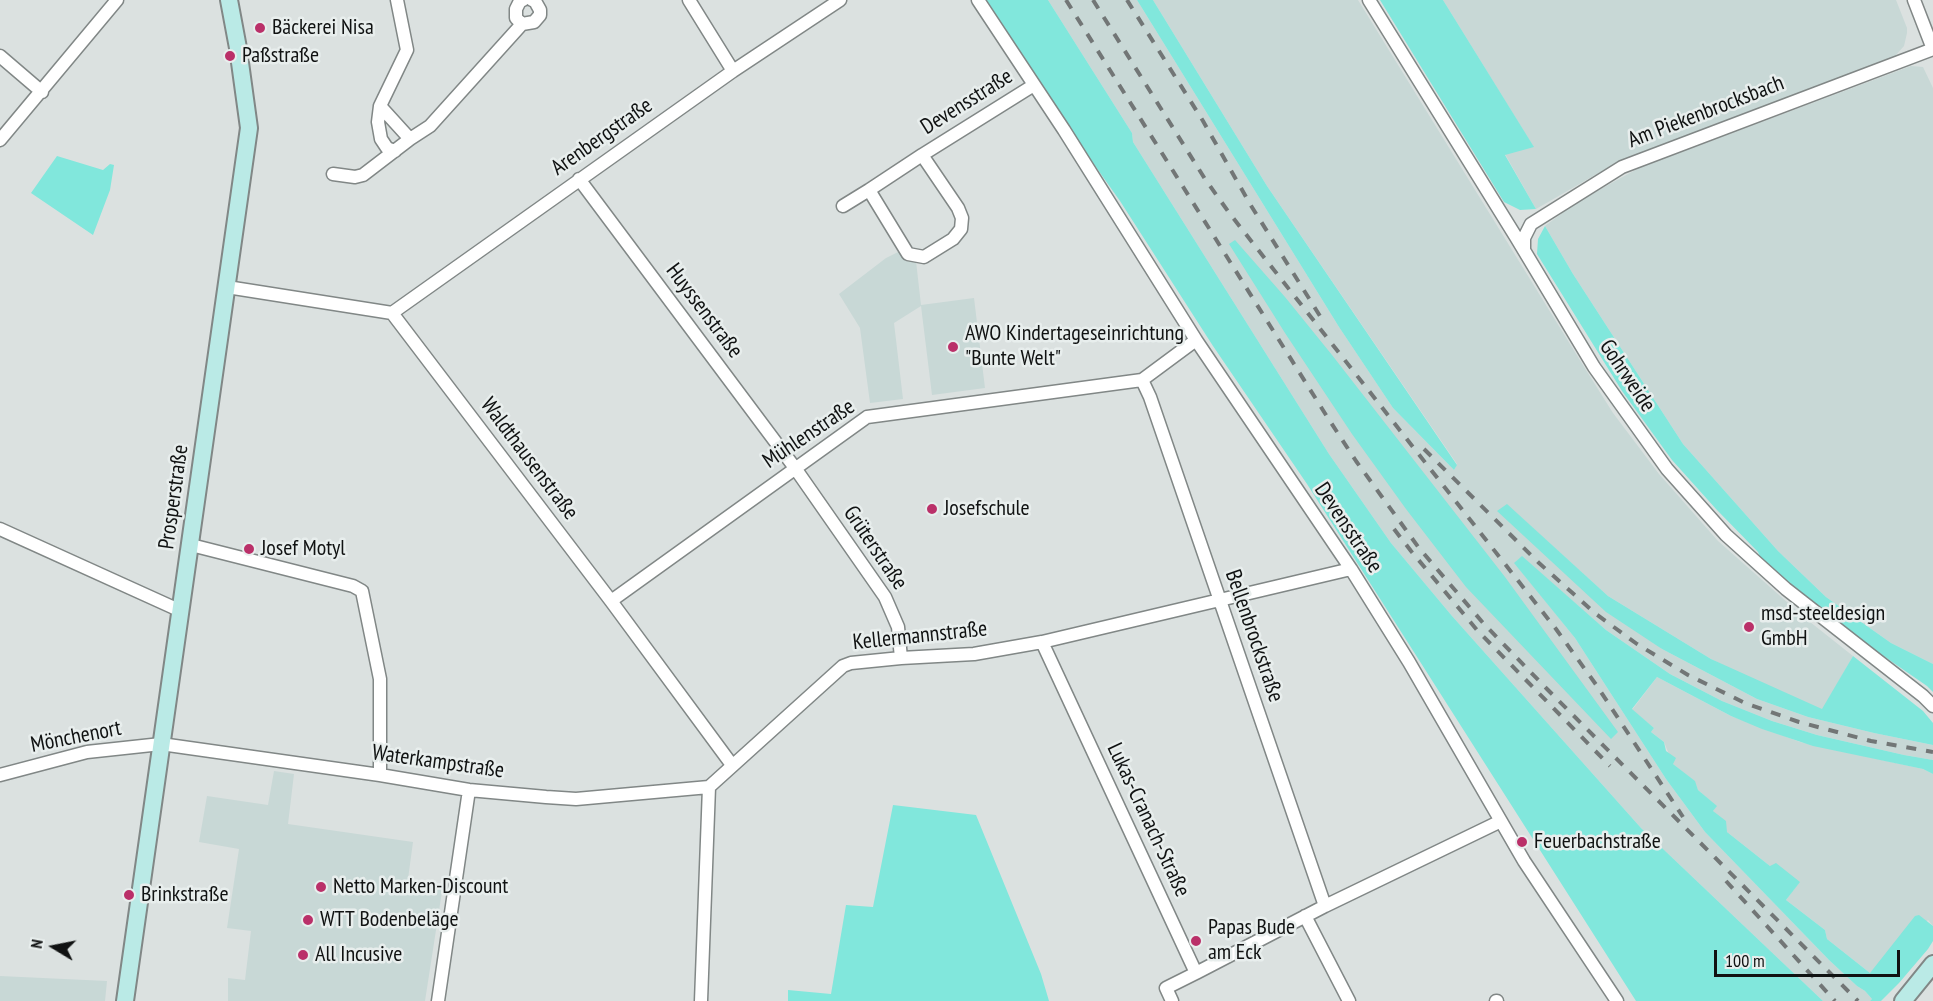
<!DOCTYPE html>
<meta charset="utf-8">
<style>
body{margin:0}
#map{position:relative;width:1933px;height:1001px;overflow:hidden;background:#dbe1e0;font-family:"PT Sans Narrow",sans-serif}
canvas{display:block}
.north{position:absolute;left:24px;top:917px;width:60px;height:60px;-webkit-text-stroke:4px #e8eeed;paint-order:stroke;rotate:280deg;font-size:16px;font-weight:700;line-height:24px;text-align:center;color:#101212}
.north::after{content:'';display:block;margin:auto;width:21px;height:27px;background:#101212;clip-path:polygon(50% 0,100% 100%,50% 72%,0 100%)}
.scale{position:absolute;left:1714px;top:950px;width:186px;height:27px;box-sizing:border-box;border:3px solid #101212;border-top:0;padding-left:8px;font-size:18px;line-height:21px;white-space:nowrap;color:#101212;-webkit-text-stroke:4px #e8eeed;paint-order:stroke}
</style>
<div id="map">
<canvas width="1933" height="1001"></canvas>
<div class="north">N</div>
<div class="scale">100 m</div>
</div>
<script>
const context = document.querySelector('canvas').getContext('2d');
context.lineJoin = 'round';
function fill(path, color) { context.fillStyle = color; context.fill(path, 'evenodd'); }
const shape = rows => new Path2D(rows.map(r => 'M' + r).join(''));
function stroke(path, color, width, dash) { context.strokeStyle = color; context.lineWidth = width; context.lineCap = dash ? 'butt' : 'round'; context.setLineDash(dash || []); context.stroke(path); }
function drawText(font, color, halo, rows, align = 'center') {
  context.font = font + ' "PT Sans Narrow",sans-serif'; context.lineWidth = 5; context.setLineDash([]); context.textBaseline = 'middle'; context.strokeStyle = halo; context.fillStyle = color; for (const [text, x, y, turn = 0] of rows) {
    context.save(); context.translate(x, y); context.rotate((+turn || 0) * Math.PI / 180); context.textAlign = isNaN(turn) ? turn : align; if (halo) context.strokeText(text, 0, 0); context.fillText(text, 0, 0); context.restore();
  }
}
fill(shape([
 [1048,0,1137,0,1339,327,1393,408,1454,470,1457,464,1267,186,1153,0,1358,0,1586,370,1613,413,1659,474,1718,541,1805,618,1853,656,1823,710,1770,689,1711,659,1608,596,1507,505,1662,649,1757,699,1808,717,1874,733,1933,745,1933,760,1904,755,1817,735,1772,721,1722,701,1670,674,1606,630,1522,557,1515,563,1575,638,1666,779,1705,832,1829,960,1857,986,1865,991,1872,999,1870,1001,1823,1001,1641,828,1452,616,1391,543,1329,454,1133,142,1132,133],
 [1443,0,1896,0,1907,28,1907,33,1904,46,1895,56,1621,160,1536,209,1505,154,1533,146],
 [1911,66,1923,67,1933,88,1933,664,1891,643,1826,597,1778,551,1683,444,1573,274,1545,226,1577,202,1639,168],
 [900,251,916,261,921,305,974,298,985,388,932,395,921,306,894,323,903,399,870,403,860,328,839,294,886,258],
 [1657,677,1731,716,1800,742,1923,769,1933,774,1933,926,1928,920,1870,973,1827,939,1825,930,1786,900,1799,882,1770,866,1727,832,1713,811,1716,806,1698,790,1694,781,1673,764,1664,742,1651,732,1654,728,1632,710],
 [274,771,294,774,288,824,413,842,408,879,443,885,425,1001,228,1001,228,978,245,980,251,931,227,928,239,849,199,842,207,796,268,805],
 [0,976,107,981,105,1001,0,1001]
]), '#c8d8d6');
fill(shape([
 [983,0,1048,0,1132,133,1133,142,1329,454,1391,543,1452,616,1641,828,1823,1001,1636,1001,1307,484,1213,346,1120,201,1035,81],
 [1137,0,1153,0,1267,186,1457,465,1454,470,1393,408,1339,327],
 [1380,0,1443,0,1534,147,1505,155,1536,209,1520,210,1504,202],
 [57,156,103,170,110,164,114,165,110,190,93,235,31,193],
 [1545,226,1573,274,1683,444,1778,551,1826,597,1891,643,1933,664,1933,692,1927,686,1869,646,1795,589,1761,559,1758,552,1716,509,1672,460,1622,391,1537,254,1538,239],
 [1235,240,1285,297,1332,355,1505,577,1618,732,1611,739,1466,587,1406,509,1352,434,1285,333,1229,244],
 [1507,504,1608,596,1711,659,1822,709,1853,656,1923,711,1933,723,1933,745,1874,733,1808,717,1757,699,1662,649,1606,612,1497,511],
 [1522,556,1606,630,1670,674,1722,701,1772,721,1817,735,1904,755,1933,760,1933,774,1923,769,1813,746,1762,729,1731,716,1657,677,1632,709,1654,728,1651,732,1664,742,1666,751,1676,758,1673,764,1695,781,1698,790,1717,806,1713,811,1726,821,1727,832,1770,866,1776,863,1800,882,1786,900,1825,930,1827,939,1870,973,1915,916,1919,915,1933,926,1933,941,1928,949,1899,983,1881,1001,1870,1001,1872,999,1865,991,1857,986,1829,960,1705,832,1666,779,1575,638,1514,563],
 [893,805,976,815,1041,974,1049,1001,788,1001,788,990,831,994,846,905,873,907]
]), '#81e7dc');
const street = shape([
 [397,0,407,50,380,106,410,139,430,126,522,24,534,22,540,15,540,10,535,1,532,0],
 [689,0,733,71],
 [978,0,1064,130,1196,340,1351,569,1409,662,1524,861,1617,1001],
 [1369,0,1516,237,1594,367,1667,469,1726,535,1786,589,1923,696,1933,706],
 [1914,0,1933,49],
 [522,24,516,18,516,9,520,1,523,0],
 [0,56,42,92],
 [380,106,378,122,381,139,387,148,395,151],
 [0,140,117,0],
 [922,155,958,208,962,218,961,229,953,239,924,257,908,254,869,190,922,155,1034,85],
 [333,174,355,177,363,175,410,139],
 [579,179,795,468,885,597,898,627,901,658],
 [843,206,869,190],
 [1524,249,1524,238,1531,224,1622,167,1933,49],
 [227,287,392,313,611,601,732,765],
 [392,313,733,71,840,0],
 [1142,380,1150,397,1325,906],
 [0,529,181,611],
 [191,545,353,586,362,591,380,679,380,775],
 [611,601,867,417,1142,380,1196,340],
 [1042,642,1196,973,1166,988,1172,1001],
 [0,775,87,752,161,744,380,775,469,790,546,797,576,799,709,787],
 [1305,916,1349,1001],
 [1196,973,1325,906,1501,821],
 [438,1001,469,790],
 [701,1001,709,787,843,666,851,663,901,658,974,654,1042,642,1351,569],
 [1496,1001,1497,1001]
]);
const secondary = shape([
 [125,1001,249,128,238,48,229,0],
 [1903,1001,1933,964]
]);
stroke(street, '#818786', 15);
stroke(secondary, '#818786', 20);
stroke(street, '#fff', 12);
stroke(secondary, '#baeae6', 16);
stroke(shape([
 [1066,0,1326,415,1356,461,1419,548,1484,624,1547,689,1858,1001],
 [1093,0,1205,179,1230,214,1556,629,1597,686,1683,817],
 [1127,0,1203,121,1250,204,1320,316],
 [1424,449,1539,563,1596,614,1637,644,1688,675,1745,703,1799,722,1871,741,1933,752],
 [1394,529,1411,551,1477,630,1610,766],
 [1726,881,1835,1001]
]), '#727676', 4, [10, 10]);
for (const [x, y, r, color] of [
 [260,28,6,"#ba3069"],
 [230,56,6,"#ba3069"],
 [953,347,6,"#ba3069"],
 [932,509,6,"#ba3069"],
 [249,549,6,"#ba3069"],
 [1749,627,6,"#ba3069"],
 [1522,842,6,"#ba3069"],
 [321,887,6,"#ba3069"],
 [129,895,6,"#ba3069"],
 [308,920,6,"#ba3069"],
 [1196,941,6,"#ba3069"],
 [303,955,6,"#ba3069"]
]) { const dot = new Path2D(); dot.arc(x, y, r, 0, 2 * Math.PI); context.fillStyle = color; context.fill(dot); stroke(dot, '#e8eeed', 2); }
drawText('22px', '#101212', '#e8eeed', [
 ["Bäckerei Nisa",272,28],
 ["Paßstraße",242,56],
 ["AWO Kindertageseinrichtung",965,334],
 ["\"Bunte Welt\"",965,359],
 ["Josefschule",944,509],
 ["Josef Motyl",261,549],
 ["msd-steeldesign",1761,614],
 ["GmbH",1761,639],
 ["Feuerbachstraße",1534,842],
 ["Netto Marken-Discount",333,887],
 ["Brinkstraße",141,895],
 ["WTT Bodenbeläge",320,920],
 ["Papas Bude",1208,928],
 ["am Eck",1208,953],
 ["All Incusive",315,955]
], 'left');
drawText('22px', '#101212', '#e8eeed', [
 ["Devensstraße",967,102,-32],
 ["Am Piekenbrocksbach",1706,112,-21],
 ["Arenbergstraße",602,137,-35],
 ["Huyssenstraße",704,311,53],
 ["Gohrweide",1627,376,56],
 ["Mühlenstraße",809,434,-34],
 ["Waldthausenstraße",529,459,53],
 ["Prosperstraße",174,497,-82],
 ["Devensstraße",1348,528,56],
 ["Grüterstraße",875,548,56],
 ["Kellermannstraße",920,636,-6],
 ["Bellenbrockstraße",1254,636,71],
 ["Mönchenort",76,737,-11],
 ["Waterkampstraße",438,762,8],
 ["Lukas-Cranach-Straße",1148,820,65]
]);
</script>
